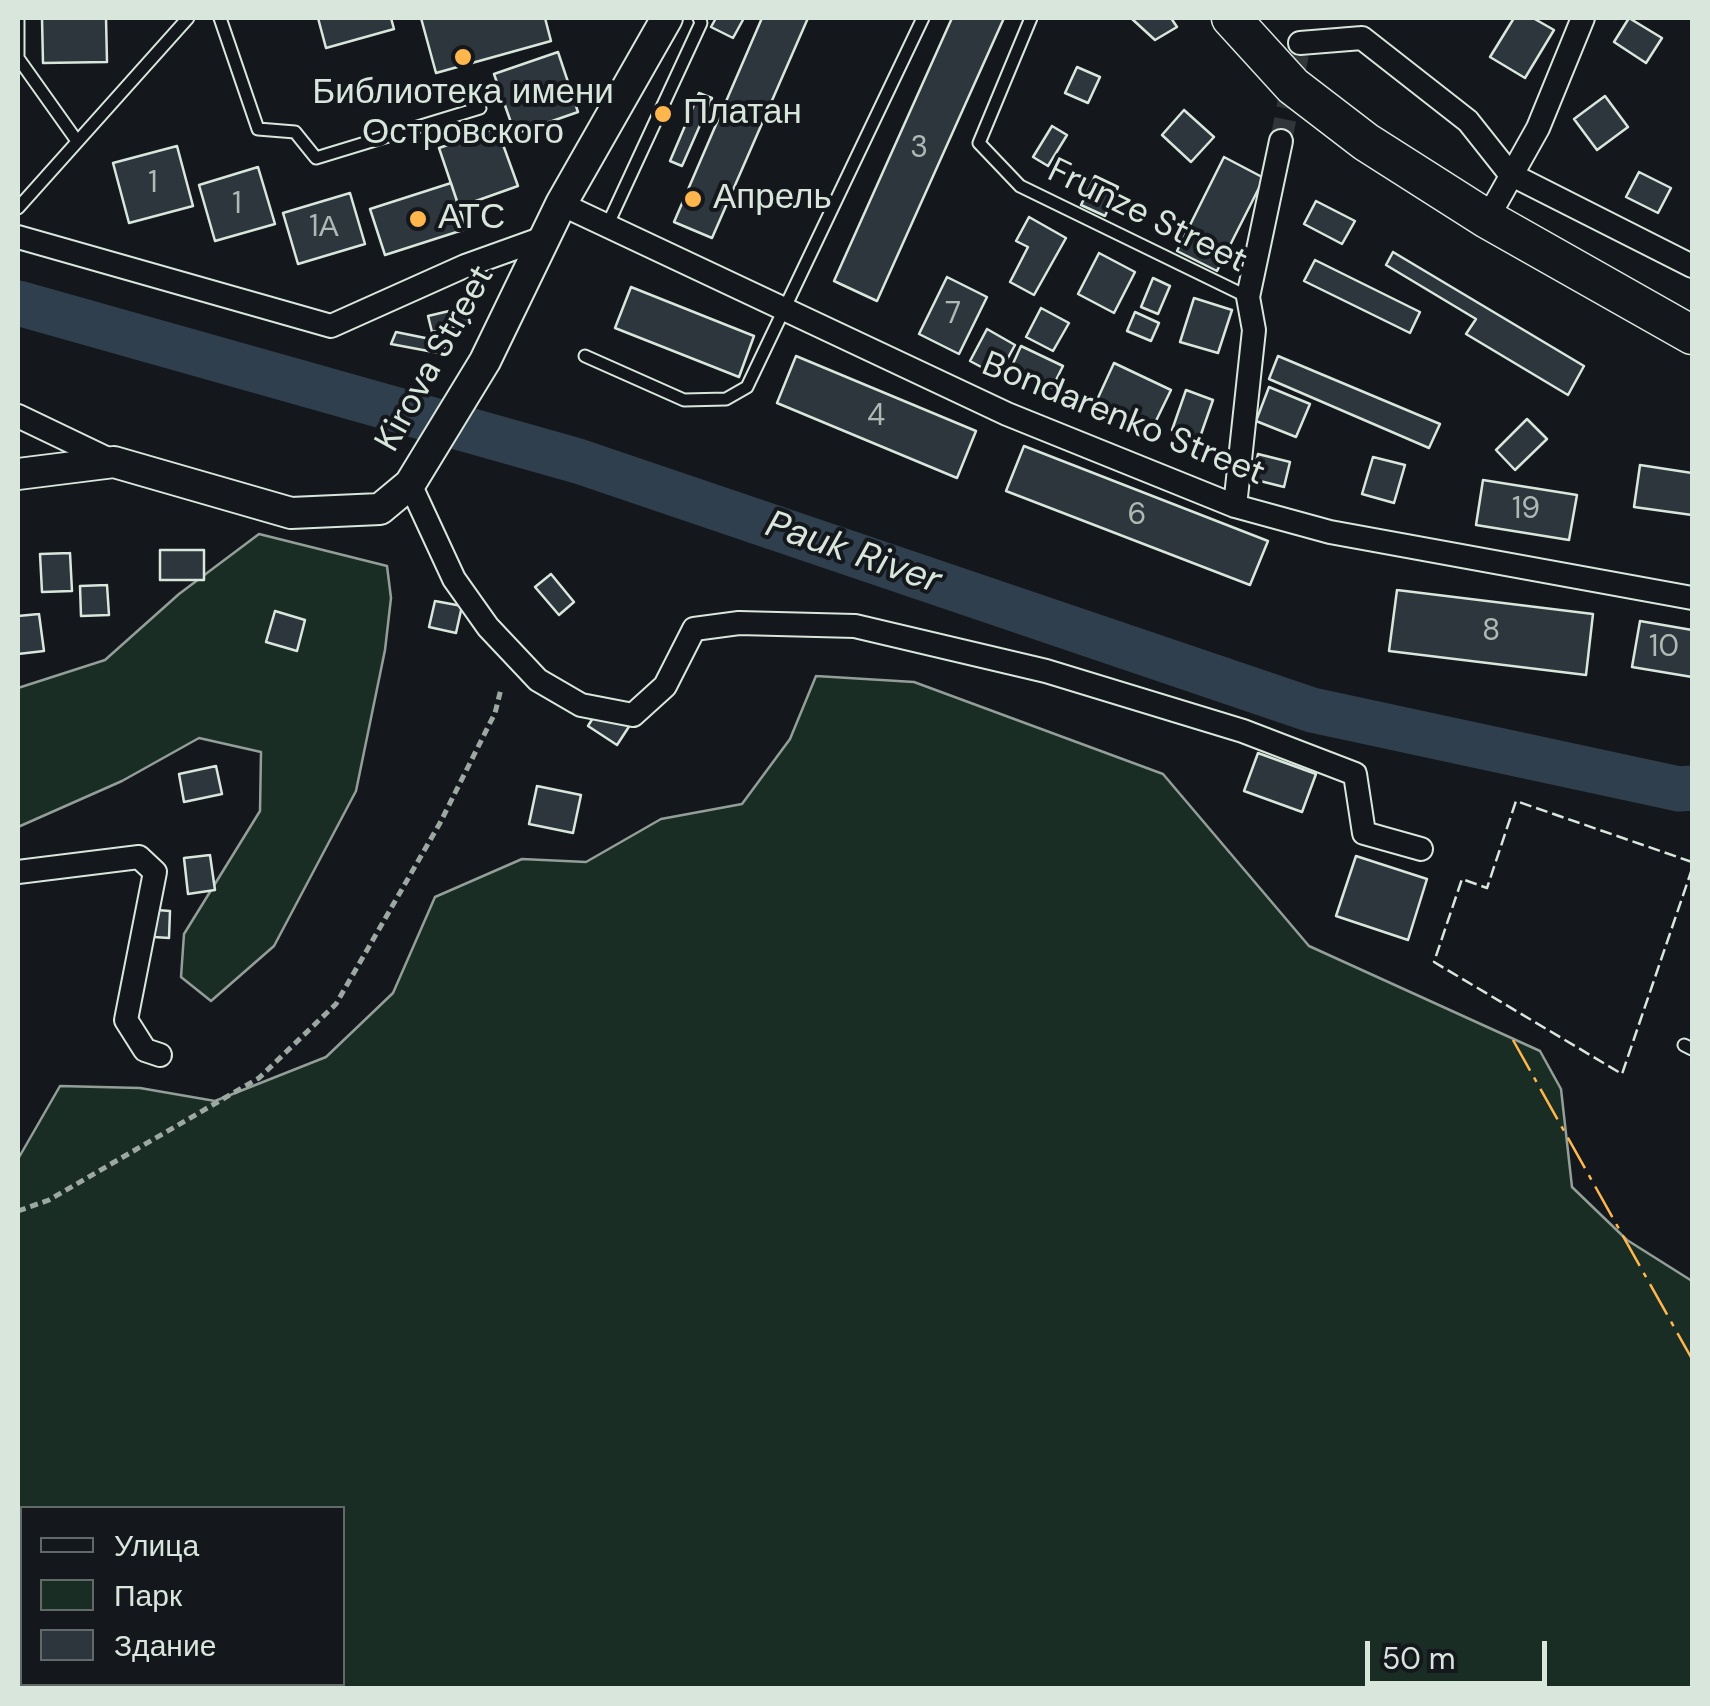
<!DOCTYPE html>
<meta charset="utf-8">
<style>
body{margin:0}
#map{position:relative;width:1710px;height:1706px;overflow:hidden;background:#14181c;font-family:"DM Sans",sans-serif}
canvas{display:block}
.frame{position:absolute;inset:0;border:20px solid #d8e6dc;pointer-events:none}
.legend{position:absolute;left:20px;top:1506px;width:325px;height:180px;box-sizing:border-box;background:#14181c;border:2px solid #626a69;margin:0;padding:12px 18px;list-style:none;font-size:30px;color:#d8e6dc}
.legend li{display:flex;align-items:center;gap:20px;height:50px}
.legend b{width:50px;border:2px solid #626a69}
.scale{position:absolute;left:1365px;top:1641px;width:182px;height:45px;box-sizing:border-box;border:5px solid #d8e6dc;border-top:0;padding-left:12px;font-size:30px;line-height:35px;white-space:nowrap;color:#d8e6dc;-webkit-text-stroke:8px #14181c;paint-order:stroke}
</style>
<div id="map">
<canvas width="1710" height="1706"></canvas>
<div class="frame"></div>
<ul class="legend">
<li><b style="height:12px;background:#14181c"></b>Улица</li>
<li><b style="height:28px;background:#1a2d24"></b>Парк</li>
<li><b style="height:28px;background:#2c363c"></b>Здание</li>
</ul>
<div class="scale">50 m</div>
</div>
<script>
const context = document.querySelector('canvas').getContext('2d');
context.lineJoin = 'round';
function fill(path, color) { context.fillStyle = color; context.fill(path, 'evenodd'); }
const shape = rows => new Path2D(rows.map(r => 'M' + r).join(''));
function stroke(path, color, width, dash) { context.strokeStyle = color; context.lineWidth = width; context.lineCap = dash ? 'butt' : 'round'; context.setLineDash(dash || []); context.stroke(path); }
function drawText(font, color, halo, rows, align = 'center') {
  context.font = font + ' "DM Sans",sans-serif'; context.lineWidth = 8; context.setLineDash([]); context.textBaseline = 'middle'; context.strokeStyle = halo; context.fillStyle = color; for (const [text, x, y, turn = 0] of rows) {
    context.save(); context.translate(x, y); context.rotate((+turn || 0) * Math.PI / 180); context.textAlign = isNaN(turn) ? turn : align; if (halo) context.strokeText(text, 0, 0); context.fillText(text, 0, 0); context.restore();
  }
}
const green = shape([
 [259,534,387,566,391,598,385,650,356,791,274,946,211,1001,181,977,184,934,260,811,261,752,199,738,122,781,18,827,18,688,105,660,179,594,259,534],
 [816,676,914,682,1163,774,1309,946,1540,1051,1561,1089,1572,1187,1627,1240,1692,1281,1692,1688,18,1688,18,1159,60,1086,140,1088,215,1101,326,1057,393,993,435,897,522,859,586,862,661,819,742,804,790,739,816,676],
 [22,1508,342,1508,342,1684,22,1684,22,1508]
]);
fill(green, '#1a2d24');
stroke(green, '#939e99', 2.5);
stroke(shape([
 [18,303,578,461,1312,710,1679,789,1692,788]
]), '#2f3f4d', 45);
const building = shape([
 [42,18,106,18,107,62,43,63,42,18],
 [318,18,391,18,394,29,326,48,318,18],
 [421,18,545,18,551,41,436,73,421,18],
 [716,18,744,18,733,38,711,27,716,18],
 [762,18,808,18,712,238,674,222,762,18],
 [952,18,1004,18,877,301,834,281,952,18],
 [1131,18,1171,18,1177,27,1155,40,1131,18],
 [1514,18,1533,18,1554,30,1525,78,1490,57,1514,18],
 [1629,18,1662,38,1646,63,1614,42,1629,18],
 [558,52,578,112,515,134,494,74,558,52],
 [1077,67,1100,77,1088,103,1065,93,1077,67],
 [699,93,712,98,682,166,670,161,699,93],
 [1605,96,1628,127,1597,150,1574,119,1605,96],
 [1184,110,1214,137,1191,162,1162,135,1184,110],
 [1052,126,1067,135,1048,166,1033,157,1052,126],
 [497,128,518,186,459,207,439,148,497,128],
 [177,146,193,206,129,223,113,163,177,146],
 [1224,157,1264,178,1217,271,1177,251,1224,157],
 [258,167,275,224,215,241,199,185,258,167],
 [1639,172,1671,188,1658,213,1626,197,1639,172],
 [1095,176,1118,187,1105,216,1081,205,1095,176],
 [451,183,466,229,385,255,370,209,451,183],
 [350,193,365,244,298,264,283,213,350,193],
 [1316,201,1355,221,1342,244,1304,224,1316,201],
 [1029,217,1066,238,1034,295,1010,282,1028,247,1016,241,1029,217],
 [1393,252,1584,366,1568,395,1466,334,1476,319,1386,265,1393,252],
 [1099,253,1135,272,1114,313,1078,294,1099,253],
 [1315,260,1420,312,1410,333,1304,281,1315,260],
 [947,277,987,297,959,354,919,334,947,277],
 [1153,278,1170,286,1158,314,1141,307,1153,278],
 [631,287,754,336,739,377,615,328,631,287],
 [1194,298,1232,310,1218,353,1180,342,1194,298],
 [466,307,470,323,432,332,428,316,466,307],
 [1041,308,1069,323,1053,351,1026,337,1041,308],
 [1135,312,1159,323,1151,341,1127,331,1135,312],
 [987,329,1015,345,998,376,970,361,987,329],
 [396,332,445,342,444,354,391,344,396,332],
 [1021,346,1063,366,1052,388,1011,368,1021,346],
 [796,356,976,431,957,478,777,403,796,356],
 [1278,356,1440,424,1429,448,1269,379,1278,356],
 [1114,363,1171,390,1153,427,1097,400,1114,363],
 [1269,387,1310,404,1296,437,1256,421,1269,387],
 [1186,390,1213,400,1199,440,1172,430,1186,390],
 [1527,419,1547,439,1515,470,1496,450,1527,419],
 [1024,446,1268,541,1250,585,1006,491,1024,446],
 [1258,454,1290,462,1284,487,1252,479,1258,454],
 [1373,457,1405,465,1394,503,1362,494,1373,457],
 [1640,465,1692,473,1692,515,1634,507,1640,465],
 [1483,480,1577,495,1569,540,1476,525,1483,480],
 [160,550,204,550,204,580,160,580,160,550],
 [70,553,72,591,42,592,40,554,70,553],
 [551,574,574,602,559,615,535,587,551,574],
 [107,585,109,615,81,616,80,586,107,585],
 [1397,590,1593,614,1586,675,1389,651,1397,590],
 [435,601,462,606,456,633,429,627,435,601],
 [275,611,305,620,297,651,266,642,275,611],
 [39,614,44,651,18,654,18,616,39,614],
 [1640,621,1692,630,1692,677,1632,667,1640,621],
 [602,703,632,722,617,745,588,726,602,703],
 [1258,753,1316,774,1302,812,1244,791,1258,753],
 [216,766,222,794,184,802,179,774,216,766],
 [537,786,581,795,573,833,529,824,537,786],
 [210,855,215,890,188,894,184,858,210,855],
 [1356,856,1427,879,1408,940,1336,916,1356,856],
 [157,910,170,911,169,938,154,937,157,910]
]);
fill(building, '#2c363c');
stroke(building, '#d8e6dc', 2.5);
stroke(shape([
 [1281,141,1300,43]
]), '#313739', 22, [22, 11]);
const service = shape([
 [18,18,18,58,77,141],
 [220,18,258,129,295,132,316,158,480,108],
 [1031,18,979,143,1020,186,1248,297],
 [18,208,188,18],
 [607,226,701,23,699,18],
 [585,356,684,400,726,399,747,387,923,18],
 [1684,1045,1692,1049]
]);
const minor = shape([
 [1362,38,1468,121,1510,174,1692,266],
 [1300,43,1362,38],
 [561,204,1007,414,1235,506,1330,532,1692,598],
 [1487,219,1538,128,1583,18],
 [18,237,331,326,465,266,543,238],
 [18,416,114,462],
 [410,484,454,579,488,627,538,680,581,705,633,715,665,686,694,629,739,623,855,626,1046,671,1243,731,1355,774,1364,833,1421,849],
 [1235,506,1254,330,1248,297,1281,141],
 [18,872,139,857,155,872,126,1020,145,1050,160,1055]
]);
const secondary = shape([
 [18,474,114,462,291,513,380,509,410,484,485,361,561,204,667,18]
]);
const trunk = shape([
 [1231,18,1293,86,1366,142,1487,219,1692,335]
]);
stroke(service, '#d8e6dc', 15);
stroke(minor, '#d8e6dc', 26);
stroke(secondary, '#d8e6dc', 34);
stroke(trunk, '#d8e6dc', 41);
stroke(shape([
 [18,1211,49,1200,259,1078,336,1004,440,823,495,713,501,689]
]), '#9da8a2', 5, [8, 5]);
stroke(service, '#14181c', 11);
stroke(minor, '#14181c', 22);
stroke(secondary, '#14181c', 30);
stroke(trunk, '#14181c', 38);
stroke(shape([
 [1692,862,1516,801,1487,888,1462,879,1434,962,1622,1074,1692,869]
]), '#d8e6dc', 2.5, [12, 5]);
stroke(shape([
 [1513,1040,1692,1359]
]), '#ffb74d', 2.5, [35, 8, 5, 8]);
for (const [x, y, r, color] of [
 [463,57,10,"#ffb74d"],
 [663,114,10,"#ffb74d"],
 [693,199,10,"#ffb74d"],
 [418,219,10,"#ffb74d"]
]) { const dot = new Path2D(); dot.arc(x, y, r, 0, 2 * Math.PI); context.fillStyle = color; context.fill(dot); stroke(dot, '#14181c', 4); }
drawText('30px', '#adbab4', null, [
 ["3",919,149],
 ["1",153,184],
 ["1",237,205],
 ["1А",324,228],
 ["7",953,315],
 ["4",876,417],
 ["19",1526,510],
 ["6",1137,516],
 ["8",1491,632],
 ["10",1664,648]
]);
drawText('35px', '#d8e6dc', '#14181c', [
 ["Библиотека имени",463,94,"center"],
 ["Островского",463,134,"center"],
 ["Платан",683,114],
 ["Апрель",713,199],
 ["АТС",438,219]
], 'left');
drawText('35px', '#d8e6dc', '#14181c', [
 ["Frunze Street",1147,217,26],
 ["Kirova Street",436,359,-61],
 ["Bondarenko Street",1123,420,22]
]);
drawText('italic 38px', '#d8e6dc', '#14181c', [
 ["Pauk River",853,554,19]
]);
</script>
